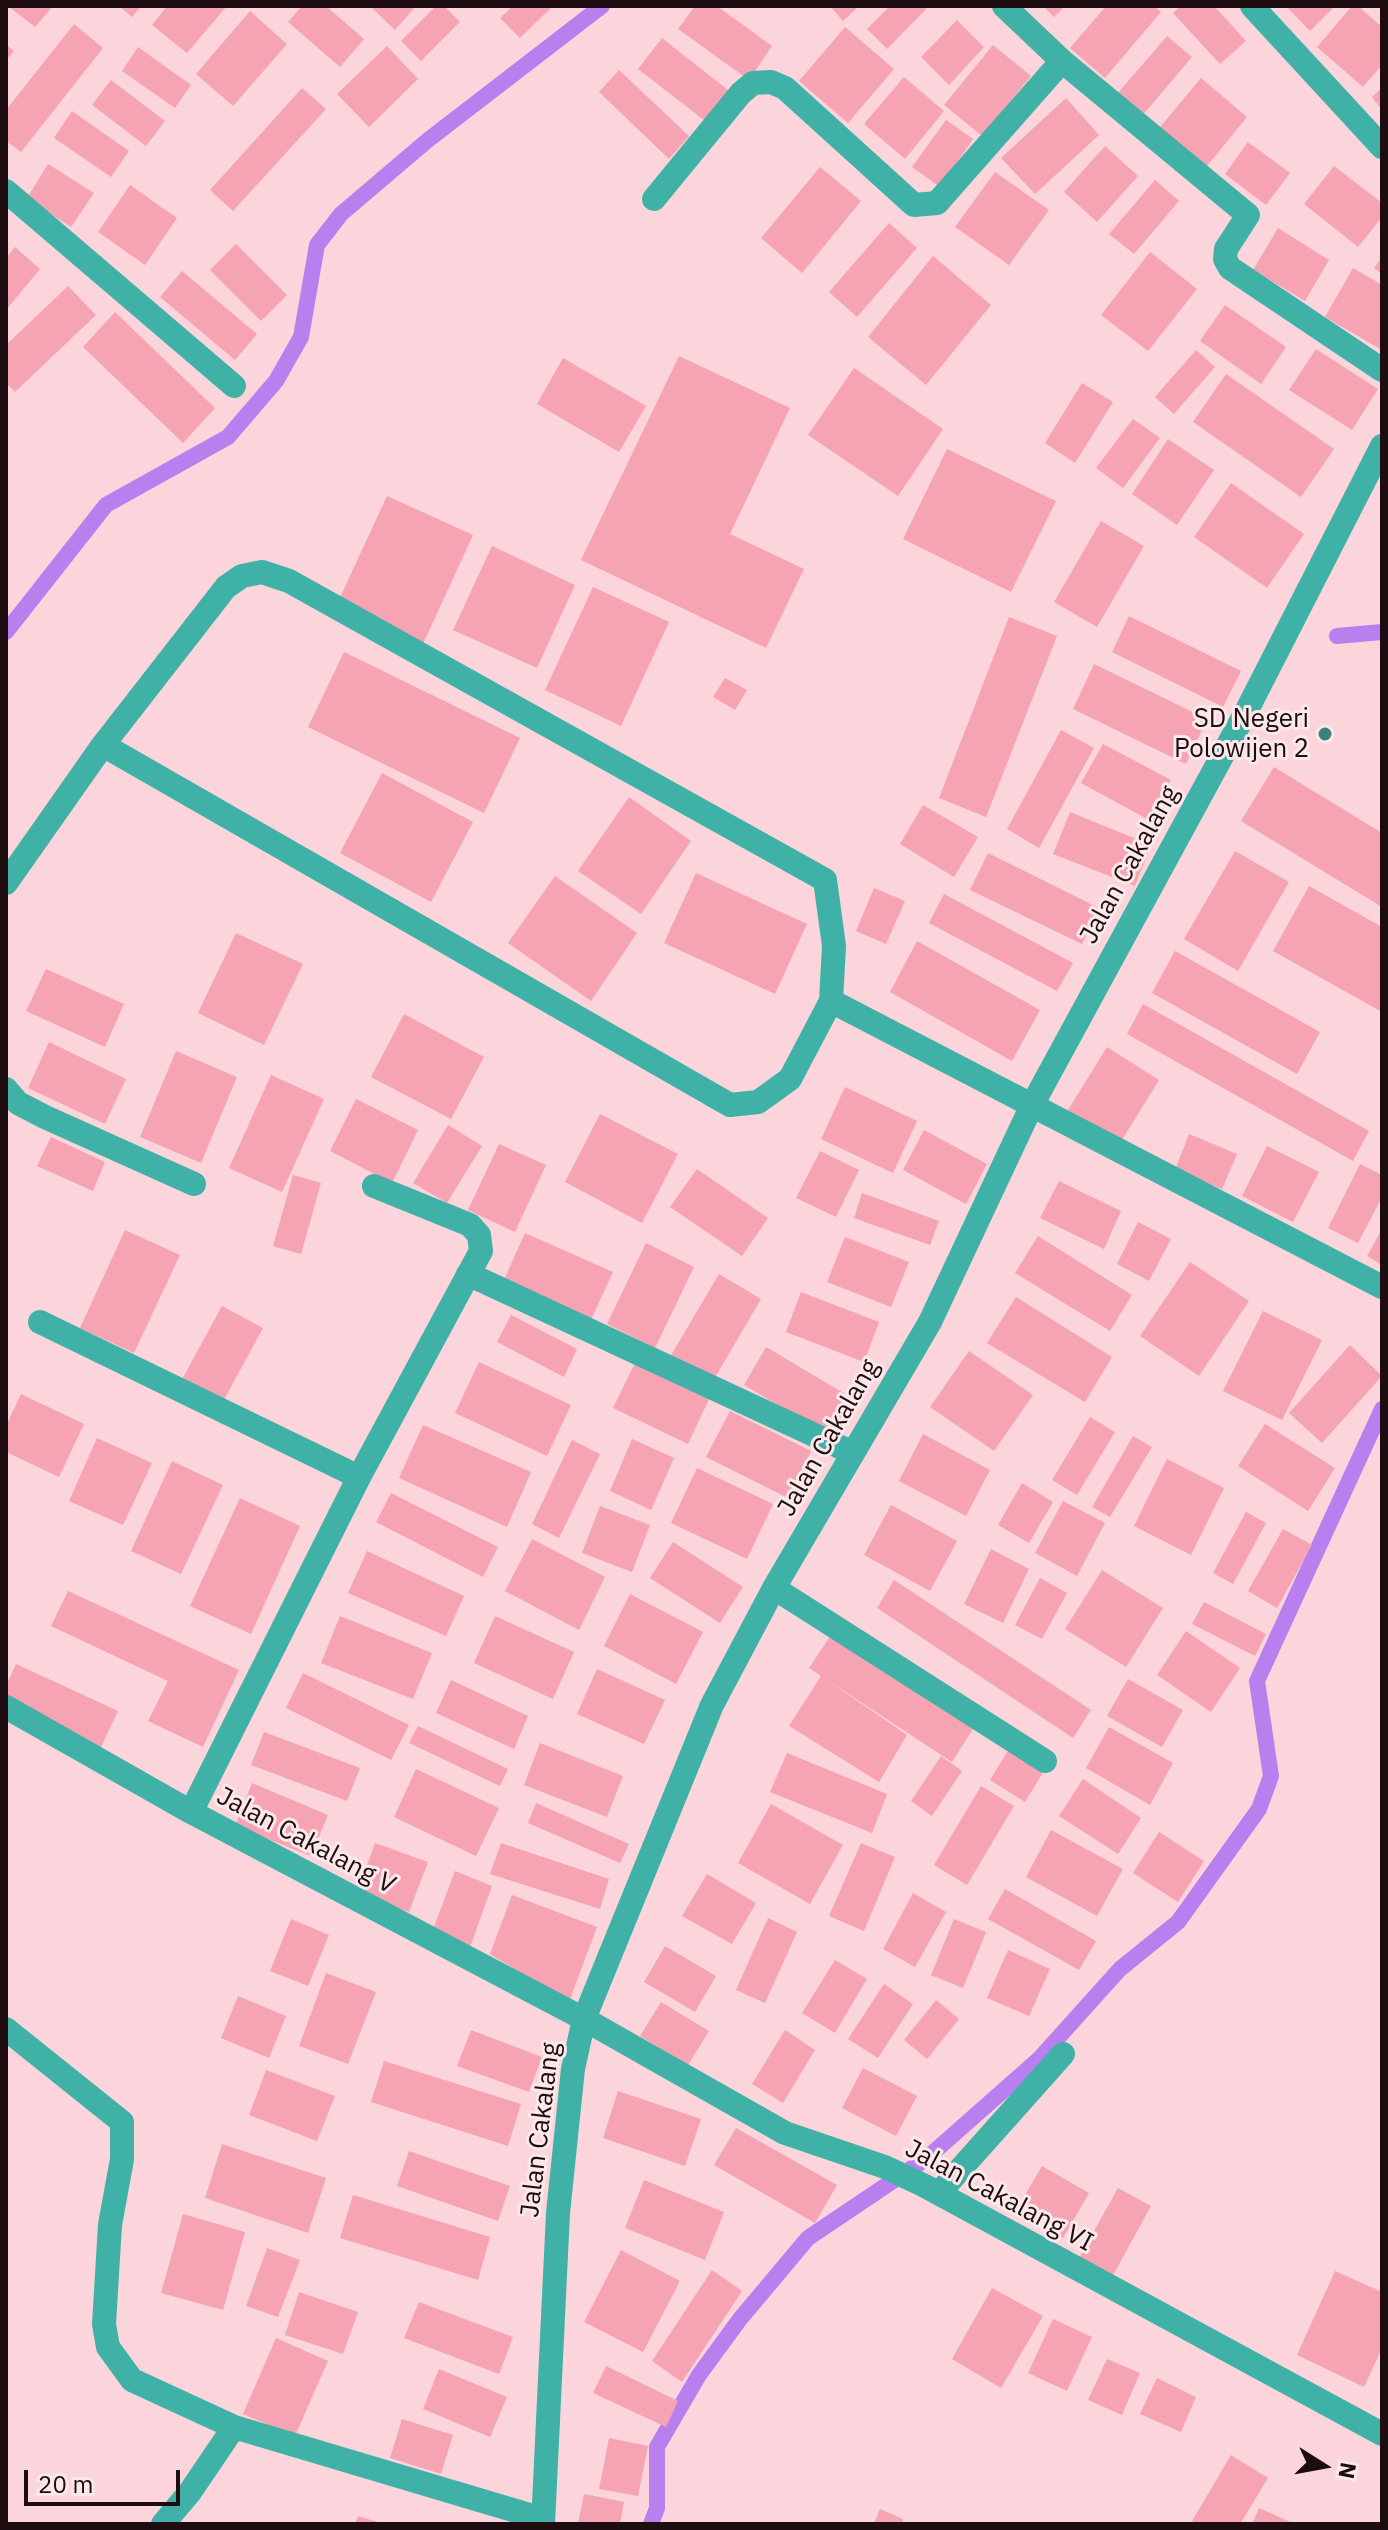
<!DOCTYPE html>
<style>
body{margin:0}
#map{position:relative;width:1388px;height:2530px;overflow:hidden;background:#fbd5db;font-family:"IBM Plex Sans",sans-serif}
canvas{display:block}
.frame{position:absolute;inset:0;border:8px solid #1d0d10;pointer-events:none}
.north{position:absolute;left:1284px;top:2426px;width:80px;height:80px;-webkit-text-stroke:6px #fbe8eb;paint-order:stroke;rotate:101deg;font-size:22px;font-weight:700;line-height:32px;text-align:center;color:#1d0d10}
.north::after{content:'';display:block;margin:auto;width:28px;height:36px;background:#1d0d10;clip-path:polygon(50% 0,100% 100%,50% 72%,0 100%)}
.scale{position:absolute;left:24px;top:2470px;width:156px;height:36px;box-sizing:border-box;border:4px solid #1d0d10;border-top:0;padding-left:10px;font-size:24px;line-height:28px;white-space:nowrap;color:#1d0d10;-webkit-text-stroke:6px #fbe8eb;paint-order:stroke}
</style>
<div id="map">
<canvas width="1388" height="2530"></canvas>
<div class="frame"></div>
<div class="north">N</div>
<div class="scale">20 m</div>
</div>
<script>
const context = document.querySelector('canvas').getContext('2d');
context.lineJoin = 'round';
const shape = rows => new Path2D(rows.map(r => 'M' + r).join(''));
function stroke(path, color, width, dash) { context.strokeStyle = color; context.lineWidth = width; context.lineCap = dash ? 'butt' : 'round'; context.setLineDash(dash || []); context.stroke(path); }
function fill(path, color) { context.fillStyle = color; context.fill(path, 'evenodd'); }
function drawText(font, color, halo, rows, align = 'center') {
  context.font = font + ' "IBM Plex Sans",sans-serif'; context.lineWidth = 6; context.setLineDash([]); context.textBaseline = 'middle'; context.strokeStyle = halo; context.fillStyle = color; for (const [text, x, y, turn = 0] of rows) {
    context.save(); context.translate(x, y); context.rotate((+turn || 0) * Math.PI / 180); context.textAlign = isNaN(turn) ? turn : align; if (halo) context.strokeText(text, 0, 0); context.fillText(text, 0, 0); context.restore();
  }
}
stroke(shape([
 [6,632,106,505,228,437,276,381,301,337,317,245,341,214,428,140,602,6],
 [1337,636,1382,632],
 [651,2524,657,2508,657,2447,699,2375,740,2319,808,2238,927,2158,1039,2059,1120,1969,1178,1922,1259,1809,1271,1776,1257,1681,1382,1409]
]), '#b97fef', 16);
fill(shape([
 [8,6,53,6,35,27],
 [119,6,141,6,132,17],
 [167,6,227,6,187,53,152,25],
 [302,6,326,6,364,39,340,67,288,22],
 [374,6,416,6,395,30,372,8],
 [436,6,444,6,460,22,421,61,401,41],
 [513,6,553,6,520,38,500,18],
 [695,6,717,6,772,46,749,80,678,29],
 [830,6,859,6,843,21],
 [890,6,929,6,887,49,867,29],
 [1043,6,1065,6,1054,17],
 [1106,6,1154,6,1161,12,1105,78,1070,48],
 [1181,6,1214,6,1246,41,1220,64,1173,13],
 [1286,6,1335,6,1310,31],
 [1352,6,1358,6,1382,27,1382,65,1363,87,1317,47],
 [250,11,287,44,233,106,196,74],
 [957,20,984,47,949,85,921,57],
 [74,24,103,48,21,152,6,141,6,110],
 [845,27,894,69,848,123,799,81],
 [1167,36,1192,57,1142,116,1117,94],
 [662,38,733,94,709,124,638,69],
 [6,44,14,51,6,60],
 [993,45,1031,76,982,136,944,105],
 [387,46,418,79,369,127,337,94],
 [138,47,191,85,175,108,122,71],
 [619,70,689,136,669,159,599,92],
 [904,77,944,111,905,159,864,124],
 [1201,78,1247,117,1203,171,1156,132],
 [111,80,165,121,146,146,92,105],
 [302,88,326,109,233,211,210,190],
 [1382,88,1382,110,1372,97],
 [1066,98,1099,135,1035,194,1001,158],
 [72,111,129,151,111,177,54,138],
 [946,120,973,139,940,187,912,167],
 [1248,142,1290,173,1266,205,1225,174],
 [1105,146,1138,176,1097,222,1064,192],
 [48,164,94,193,71,227,27,198],
 [1334,166,1382,203,1382,217,1358,247,1304,204],
 [820,167,861,201,802,273,761,238],
 [995,172,1049,210,1009,265,955,227],
 [1155,180,1179,201,1134,254,1109,234],
 [130,185,177,218,145,265,98,232],
 [889,223,917,248,857,317,829,292],
 [1278,228,1329,260,1305,301,1253,270],
 [236,244,287,295,261,321,210,270],
 [15,247,40,269,6,310,6,258],
 [1150,252,1197,289,1148,351,1101,315],
 [933,256,991,305,926,385,868,337],
 [1382,257,1382,274,1374,268],
 [1353,268,1382,285,1382,350,1325,317],
 [182,271,257,334,235,360,160,297],
 [68,286,96,315,15,392,6,383,6,345],
 [1225,305,1286,347,1261,384,1200,341],
 [115,312,215,408,183,443,83,347],
 [1316,349,1378,389,1352,430,1289,390],
 [1196,350,1215,367,1174,414,1155,397],
 [679,356,790,408,730,534,804,569,766,648,581,560],
 [563,358,646,406,619,452,537,404],
 [854,368,943,429,898,496,808,435],
 [1226,374,1334,449,1301,497,1193,422],
 [1082,383,1113,402,1075,463,1045,443],
 [1133,419,1160,438,1123,488,1096,468],
 [1168,439,1214,470,1177,525,1132,494],
 [947,449,1056,501,1011,592,903,539],
 [1231,483,1304,534,1267,588,1194,537],
 [387,496,473,535,423,644,337,604],
 [1101,521,1144,546,1097,627,1054,602],
 [492,546,575,585,537,668,453,630],
 [593,587,669,622,621,726,545,690],
 [1129,616,1241,671,1223,707,1112,652],
 [1009,617,1057,636,986,817,939,798],
 [344,652,520,738,484,813,308,727],
 [1094,664,1207,719,1186,764,1073,709],
 [725,678,747,690,735,710,713,697],
 [1061,730,1094,748,1039,848,1007,829],
 [1103,744,1171,780,1149,820,1081,783],
 [1274,767,1382,833,1382,907,1241,821],
 [382,773,473,822,431,902,340,853],
 [629,797,691,841,641,914,578,871],
 [923,805,978,837,954,877,900,844],
 [1070,812,1151,845,1135,886,1053,854],
 [1235,851,1289,882,1238,971,1184,939],
 [988,853,1099,908,1082,944,970,890],
 [696,873,807,924,775,994,664,943],
 [555,876,637,933,591,1001,508,943],
 [1309,886,1382,927,1382,1012,1273,951],
 [874,888,905,901,886,944,856,931],
 [944,894,1073,963,1057,991,929,923],
 [236,933,303,964,264,1045,198,1013],
 [917,941,1040,1010,1012,1061,890,992],
 [1175,951,1320,1032,1297,1074,1152,993],
 [46,969,124,1004,105,1047,26,1011],
 [1143,1004,1369,1131,1353,1161,1127,1034],
 [404,1014,484,1057,451,1119,371,1077],
 [49,1042,126,1079,105,1124,28,1088],
 [1107,1047,1159,1080,1117,1148,1065,1115],
 [176,1051,237,1077,201,1163,140,1137],
 [271,1075,324,1099,282,1192,229,1168],
 [845,1087,917,1121,893,1173,821,1139],
 [356,1099,418,1130,392,1183,330,1151],
 [600,1114,678,1154,642,1223,565,1182],
 [448,1125,482,1146,447,1203,413,1183],
 [924,1130,987,1164,966,1204,903,1170],
 [1189,1134,1237,1154,1222,1189,1175,1170],
 [51,1137,105,1162,93,1191,37,1166],
 [499,1144,546,1165,515,1232,468,1210],
 [1267,1146,1319,1172,1293,1222,1242,1196],
 [820,1151,859,1170,836,1217,796,1198],
 [1360,1164,1382,1175,1382,1197,1358,1243,1328,1228],
 [697,1169,768,1218,742,1256,670,1207],
 [293,1175,321,1183,301,1254,273,1246],
 [1059,1181,1121,1211,1104,1249,1040,1218],
 [862,1193,939,1221,930,1245,854,1218],
 [1138,1222,1171,1239,1149,1281,1117,1264],
 [1382,1229,1382,1265,1367,1256],
 [125,1230,180,1255,134,1353,80,1328],
 [525,1233,613,1272,589,1324,502,1284],
 [1038,1236,1132,1295,1110,1331,1015,1273],
 [845,1237,909,1262,891,1307,827,1282],
 [646,1243,694,1267,655,1348,607,1324],
 [1190,1262,1249,1301,1199,1376,1140,1336],
 [719,1274,761,1299,713,1381,670,1357],
 [801,1292,879,1322,864,1362,786,1332],
 [1016,1297,1112,1357,1085,1402,987,1343],
 [222,1306,263,1328,220,1407,179,1385],
 [1263,1311,1322,1340,1282,1420,1223,1391],
 [511,1315,577,1349,564,1377,497,1342],
 [1350,1345,1382,1376,1322,1443,1289,1413],
 [766,1347,852,1398,831,1436,744,1385],
 [969,1351,1033,1395,994,1451,930,1407],
 [636,1361,710,1397,688,1444,613,1408],
 [479,1362,571,1405,547,1456,455,1413],
 [21,1394,84,1424,59,1477,6,1452,6,1426],
 [730,1411,811,1451,788,1498,706,1457],
 [1090,1417,1115,1432,1077,1495,1052,1480],
 [1265,1424,1335,1468,1308,1511,1238,1466],
 [423,1425,531,1472,507,1527,399,1478],
 [923,1434,990,1470,966,1516,899,1481],
 [1133,1436,1152,1447,1110,1517,1092,1507],
 [97,1438,152,1463,123,1525,69,1501],
 [632,1439,674,1458,651,1510,610,1491],
 [572,1440,600,1454,559,1538,532,1524],
 [1167,1459,1224,1488,1191,1555,1134,1526],
 [172,1461,223,1485,181,1574,131,1551],
 [697,1468,773,1504,747,1559,671,1523],
 [1022,1483,1053,1502,1029,1543,998,1525],
 [391,1493,498,1547,483,1577,376,1522],
 [240,1498,300,1526,251,1634,190,1606],
 [1063,1501,1105,1523,1077,1576,1035,1553],
 [891,1505,957,1541,930,1591,864,1555],
 [600,1506,650,1525,632,1572,582,1553],
 [1246,1512,1266,1523,1233,1584,1213,1573],
 [1283,1529,1312,1545,1277,1608,1248,1591],
 [532,1539,605,1577,579,1630,505,1591],
 [673,1542,743,1587,720,1623,650,1578],
 [991,1549,1029,1569,1003,1623,964,1604],
 [367,1551,464,1596,446,1636,348,1593],
 [1102,1570,1163,1608,1126,1667,1065,1629],
 [1040,1578,1067,1593,1042,1639,1015,1625],
 [894,1580,1091,1710,1073,1738,877,1608],
 [68,1591,239,1670,203,1747,148,1721,168,1681,51,1626],
 [630,1594,703,1632,676,1684,604,1646],
 [1204,1602,1266,1634,1255,1656,1192,1624],
 [340,1616,432,1653,413,1699,321,1663],
 [495,1616,574,1652,553,1699,474,1663],
 [1186,1631,1240,1668,1211,1712,1157,1675],
 [833,1632,974,1727,952,1762,824,1678,907,1735,879,1782,789,1726,821,1676,809,1668],
 [16,1664,118,1711,100,1749,6,1705,6,1686],
 [597,1669,665,1700,644,1744,577,1714],
 [303,1673,409,1725,391,1760,286,1708],
 [1128,1679,1183,1710,1162,1747,1107,1716],
 [451,1680,528,1716,514,1749,436,1713],
 [418,1726,508,1769,500,1786,409,1743],
 [1109,1727,1173,1763,1150,1805,1086,1768],
 [264,1732,360,1768,347,1801,251,1765],
 [540,1743,623,1776,607,1817,524,1785],
 [1012,1744,1047,1766,1025,1802,990,1780],
 [787,1753,887,1794,872,1833,770,1792],
 [941,1756,962,1771,932,1816,911,1801],
 [416,1769,499,1808,476,1856,394,1817],
 [1083,1779,1141,1818,1118,1854,1059,1816],
 [252,1783,328,1815,311,1856,235,1826],
 [981,1786,1014,1806,967,1885,934,1865],
 [536,1803,629,1844,620,1863,528,1823],
 [771,1804,843,1845,810,1904,738,1863],
 [1051,1830,1123,1869,1097,1916,1026,1877],
 [1159,1832,1204,1861,1178,1902,1133,1873],
 [375,1843,428,1862,409,1912,357,1893],
 [501,1843,609,1879,600,1909,490,1874],
 [861,1843,895,1857,864,1931,829,1916],
 [455,1871,492,1886,469,1950,431,1935],
 [707,1874,756,1903,732,1944,682,1916],
 [1005,1889,1096,1941,1079,1970,988,1919],
 [913,1893,946,1912,915,1967,883,1949],
 [512,1895,597,1927,569,2002,490,1954],
 [768,1918,797,1932,765,2003,736,1990],
 [291,1919,329,1935,308,1986,270,1971],
 [954,1919,986,1932,963,1988,931,1975],
 [665,1946,716,1976,695,2012,644,1982],
 [1008,1950,1050,1969,1029,2016,987,1998],
 [835,1960,867,1979,835,2033,802,2013],
 [326,1973,376,1992,348,2064,299,2046],
 [884,1984,913,2004,878,2058,848,2039],
 [238,1996,286,2016,269,2058,221,2038],
 [936,2000,959,2019,927,2059,904,2040],
 [661,2002,709,2031,688,2065,640,2036],
 [471,2030,542,2057,529,2092,457,2066],
 [785,2030,815,2050,783,2103,752,2084],
 [384,2061,521,2104,508,2146,371,2102],
 [863,2068,917,2096,896,2136,842,2108],
 [266,2070,335,2096,317,2141,249,2115],
 [618,2091,701,2119,685,2166,603,2138],
 [736,2128,837,2185,815,2223,714,2165],
 [222,2144,326,2178,308,2233,205,2198],
 [409,2151,510,2186,498,2221,397,2186],
 [1042,2166,1089,2193,1063,2238,1016,2210],
 [644,2180,724,2212,705,2260,625,2228],
 [1118,2188,1151,2206,1112,2277,1079,2258],
 [353,2195,490,2237,478,2280,340,2238],
 [183,2214,245,2232,223,2310,161,2293],
 [267,2248,300,2260,278,2317,246,2306],
 [621,2250,680,2281,643,2352,584,2322],
 [712,2270,742,2291,682,2382,652,2361],
 [1335,2271,1382,2292,1382,2348,1364,2387,1297,2355],
 [992,2288,1043,2316,1001,2388,952,2359],
 [299,2292,358,2312,343,2354,285,2335],
 [419,2302,513,2337,499,2374,404,2338],
 [1053,2319,1092,2337,1067,2391,1028,2373],
 [276,2338,328,2361,295,2436,243,2414],
 [1107,2359,1140,2373,1122,2415,1088,2400],
 [606,2366,678,2401,666,2427,593,2393],
 [439,2369,507,2397,490,2437,423,2409],
 [1157,2378,1196,2397,1181,2432,1140,2414],
 [402,2419,453,2435,441,2474,390,2458],
 [609,2438,648,2446,638,2496,599,2489],
 [1231,2455,1268,2478,1240,2524,1196,2524,1192,2521],
 [584,2494,624,2502,620,2524,578,2524],
 [1259,2508,1295,2524,1252,2524],
 [880,2509,903,2519,902,2524,874,2524],
 [358,2516,381,2523,381,2524,355,2524]
]), '#f6a3b3');
stroke(shape([
 [1004,6,1062,61,1248,215,1226,249,1225,259,1230,268,1382,370],
 [1252,6,1382,147],
 [6,191,234,386],
 [654,199,741,93,753,83,771,82,785,88,914,205,937,203,1062,61],
 [6,883,103,745,226,587,242,576,262,572,289,581,825,880,834,946,831,1001,790,1079,758,1102,730,1105,103,745],
 [831,1001,1382,1287],
 [6,1089,18,1103,45,1117,194,1184],
 [468,1274,853,1453],
 [40,1322,359,1477],
 [774,1588,1045,1761],
 [6,1707,191,1812,584,2019,785,2133,885,2167,925,2186,1382,2434],
 [191,1812,359,1477,481,1251,479,1235,470,1225,374,1186],
 [6,2029,122,2122,122,2159,110,2225,104,2324,108,2347,132,2380,234,2427,543,2519],
 [939,2193,1063,2054],
 [163,2524,190,2492,234,2427],
 [543,2524,558,2213,573,2069,584,2019,712,1705,774,1588,930,1322,1031,1107,1246,712,1382,446]
]), '#40b1a7', 24);
for (const [x, y, r, color] of [
 [1325,734,8,"#3b827a"]
]) { const dot = new Path2D(); dot.arc(x, y, r, 0, 2 * Math.PI); context.fillStyle = color; context.fill(dot); stroke(dot, '#fbe8eb', 3); }
drawText('26px', '#1d0d10', '#fbe8eb', [
 ["SD Negeri",1309,719],
 ["Polowijen 2",1309,749]
], 'right');
drawText('26px', '#1d0d10', '#fbe8eb', [
 ["Jalan Cakalang",1130,865,-61],
 ["Jalan Cakalang",829,1438,-60],
 ["Jalan Cakalang V",306,1841,28],
 ["Jalan Cakalang",541,2130,-83],
 ["Jalan Cakalang VI",999,2196,28]
]);
</script>
